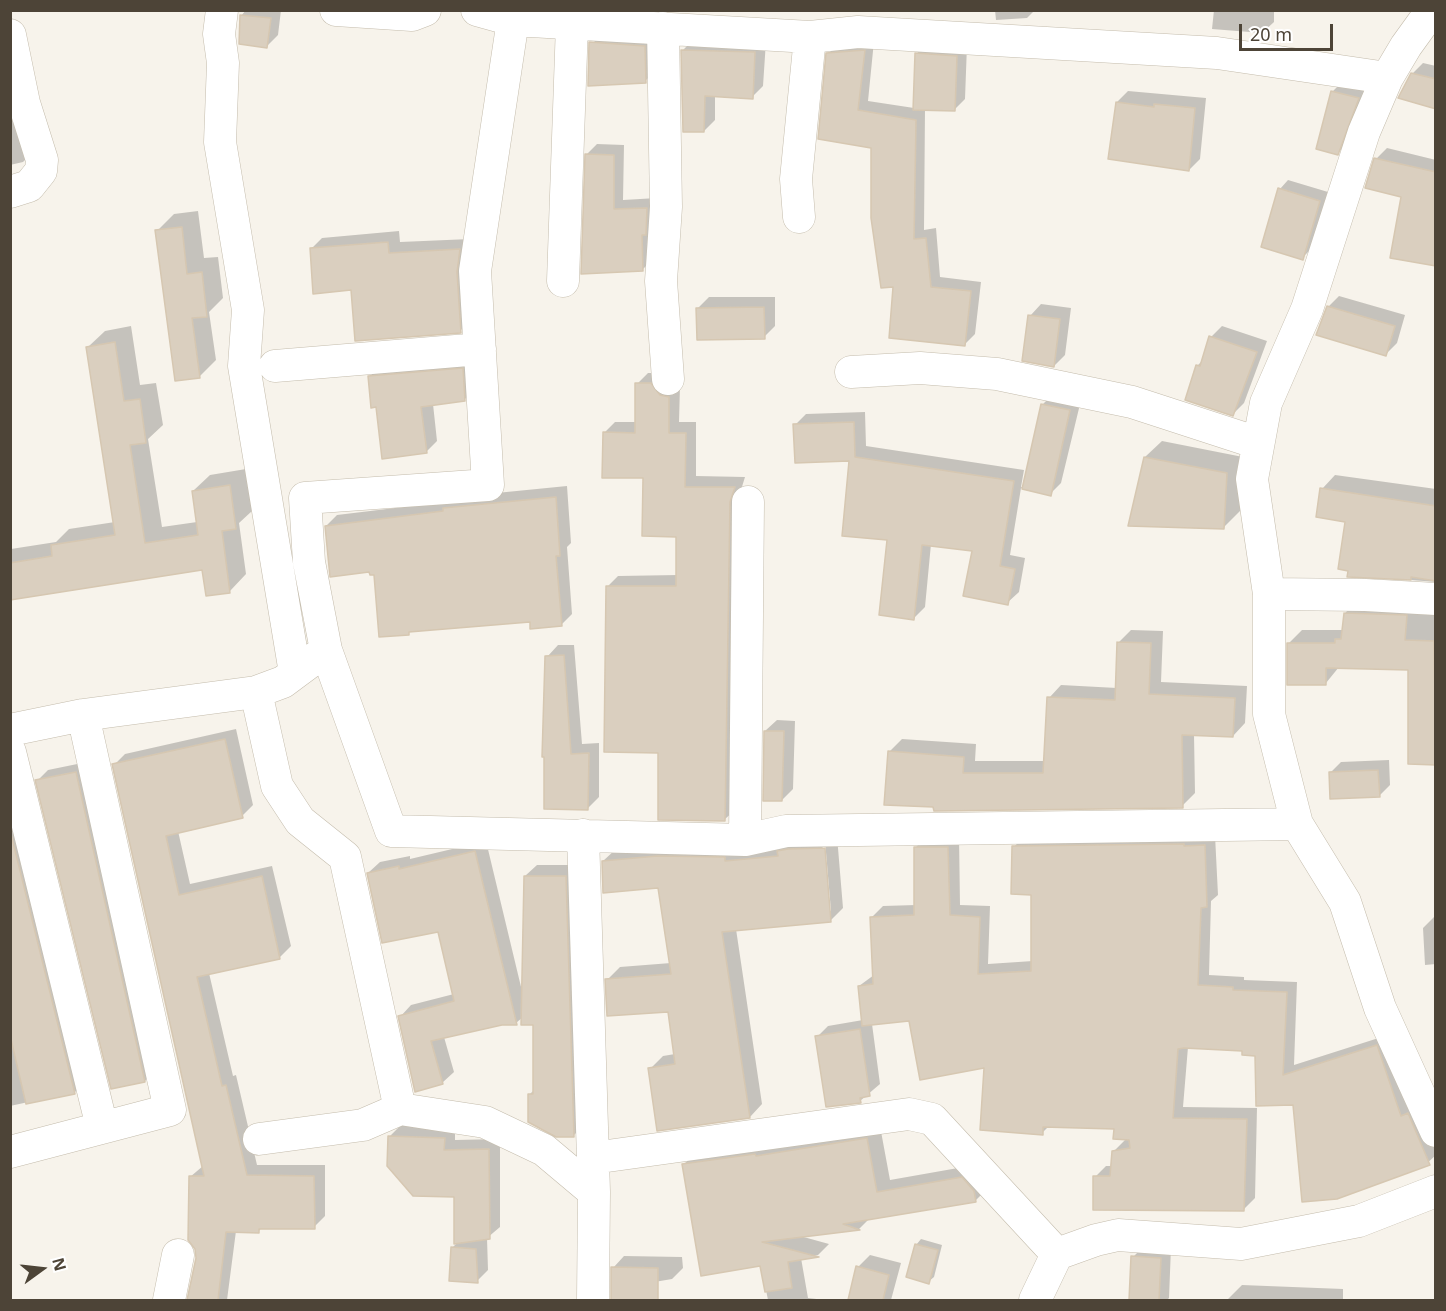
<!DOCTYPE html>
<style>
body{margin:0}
#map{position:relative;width:1446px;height:1311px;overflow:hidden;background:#f7f3eb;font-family:"Noto Sans",sans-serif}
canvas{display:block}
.frame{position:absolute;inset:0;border:12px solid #4d4437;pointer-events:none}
.north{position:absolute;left:12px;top:1239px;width:60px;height:60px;-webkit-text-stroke:4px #fff;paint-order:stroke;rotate:75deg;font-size:16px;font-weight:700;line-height:24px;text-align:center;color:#4d4437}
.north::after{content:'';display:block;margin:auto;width:21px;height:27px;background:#4d4437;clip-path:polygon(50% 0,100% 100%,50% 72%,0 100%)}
.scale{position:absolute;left:1239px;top:24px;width:94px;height:27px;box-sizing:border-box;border:3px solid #4d4437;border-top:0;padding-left:8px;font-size:18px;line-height:21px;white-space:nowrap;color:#4d4437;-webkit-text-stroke:4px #fff;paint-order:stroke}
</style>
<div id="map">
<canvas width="1446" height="1311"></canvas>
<div class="frame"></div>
<div class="north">N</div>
<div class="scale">20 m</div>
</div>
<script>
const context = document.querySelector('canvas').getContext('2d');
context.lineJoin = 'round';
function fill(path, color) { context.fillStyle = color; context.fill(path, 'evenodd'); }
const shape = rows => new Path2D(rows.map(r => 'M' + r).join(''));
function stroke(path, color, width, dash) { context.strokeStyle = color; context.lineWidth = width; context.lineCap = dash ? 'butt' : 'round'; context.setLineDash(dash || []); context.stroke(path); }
fill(shape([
 [246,10,281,10,278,35,267,46,241,16],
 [995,10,1035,10,1027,18,996,20],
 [1214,10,1274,10,1274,22,1262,33,1212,29],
 [602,34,656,35,656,70,645,81,591,45],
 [10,36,40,145,23,162,10,165],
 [694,39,766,41,763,86,752,97,715,95,715,120,704,131,683,50],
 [874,41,868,101,914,108,916,54,928,43,967,45,965,99,954,110,925,109,924,230,936,228,940,277,981,282,975,334,965,344,894,285,873,147,828,54,838,44],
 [1423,63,1436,66,1436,102,1412,74],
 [1343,81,1369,87,1348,142,1337,154,1332,92],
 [1128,91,1206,98,1200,159,1189,170,1117,102],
 [597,144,624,145,623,200,657,198,652,260,642,270,587,154],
 [1387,148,1436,160,1436,265,1403,196,1376,159],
 [1288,180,1328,192,1311,249,1302,258,1280,189],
 [198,211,204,258,218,257,223,298,209,312,216,360,199,377,157,231,174,214],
 [399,231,400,242,470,239,471,320,460,331,353,289,311,249,322,238],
 [1339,296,1405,315,1397,343,1386,354,1328,307],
 [709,297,775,297,775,326,764,337,698,308],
 [1041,304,1071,308,1065,355,1054,366,1030,316],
 [131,326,140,385,156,383,163,425,148,439,162,527,197,522,193,491,210,475,246,469,252,511,239,523,246,574,230,591,204,569,10,598,11,549,56,542,69,529,115,522,88,347,105,331],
 [1222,326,1267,341,1244,403,1233,414,1198,365,1203,360,1211,337],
 [473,358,475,389,464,400,433,404,437,441,426,452,377,406,369,377,380,366],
 [648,373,662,373,680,386,679,422,696,422,696,476,745,477,741,490,736,809,724,820,660,751,607,587,618,576,678,575,678,535,644,477,604,433,615,422,636,422,637,384],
 [1054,393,1081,400,1061,483,1050,494,1021,488,1010,555,1025,558,1019,592,1007,603,974,550,931,544,925,607,914,618,889,539,851,460,795,425,806,414,865,412,866,446,1024,470,1021,487,1024,488,1042,405],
 [1162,441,1243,457,1240,511,1223,528,1145,457],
 [1335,475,1436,489,1436,582,1349,575,1347,521,1322,489],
 [567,486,571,543,567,547,572,614,561,625,531,620,411,630,408,633,375,573,326,526,337,515,453,501,456,497],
 [1359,600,1436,604,1436,763,1410,668,1339,667,1326,683,1288,644,1302,630,1344,630,1345,613],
 [1131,630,1163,631,1161,682,1247,686,1245,723,1233,736,1194,734,1195,793,1182,806,935,809,889,752,902,739,976,744,975,761,1045,761,1049,698,1061,685,1117,688,1119,642],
 [558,645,574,645,582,744,599,743,599,797,588,808,545,808,547,657],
 [777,720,795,721,793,789,782,800,765,731],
 [236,729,253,805,242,816,178,831,190,884,272,866,291,946,280,957,209,973,233,1076,236,1075,257,1165,325,1165,325,1216,314,1227,262,1227,259,1231,236,1231,227,1300,189,1300,197,1259,190,1177,203,1166,114,765,125,754],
 [1389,760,1390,785,1379,796,1330,773,1341,762],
 [87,762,156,1069,145,1081,37,781,48,770],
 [10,783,88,1079,75,1092,10,1106,10,1044,14,1043,10,1028],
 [1025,835,1215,835,1218,895,1211,901,1209,975,1244,977,1244,980,1297,982,1294,1065,1388,1035,1436,1141,1436,1155,1425,1165,1294,1103,1256,1054,1244,1050,1188,1047,1183,1107,1257,1108,1255,1198,1244,1209,1095,1177,1106,1166,1112,1166,1113,1152,1126,1139,1115,1128,1049,1126,1042,1133,986,1066,910,1019,872,1024,880,1084,860,1101,817,1037,828,1026,863,1020,859,986,874,975,872,917,883,906,916,905,915,848,926,837,959,836,960,905,990,906,988,964,1033,961,1032,894,1014,847],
 [837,836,843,908,830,921,736,929,762,1104,750,1117,650,1069,663,1056,675,1054,669,1010,607,980,620,967,671,963,660,887,603,861,616,849],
 [822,841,825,841,831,911,828,911],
 [486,841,522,991,525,876,537,865,577,865,585,1124,574,1135,530,1094,534,1090,535,1024,523,1017,516,1023,502,1023,444,1037,454,1072,442,1083,400,1017,411,1005,454,994,439,930,368,873,380,862,410,856,410,859],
 [1434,917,1436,964,1425,965,1423,928],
 [401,1125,455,1127,455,1140,500,1139,500,1227,487,1238,488,1270,477,1281,452,1248,456,1244,455,1195,390,1136],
 [880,1126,890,1180,975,1165,988,1188,975,1201,870,1218,859,1229,800,1236,829,1244,818,1255,801,1258,808,1298,825,1300,768,1300,761,1265,684,1164,697,1152],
 [921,1239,942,1245,934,1277,928,1282,916,1245],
 [1144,1246,1171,1247,1169,1298,1167,1300,1131,1300,1133,1257],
 [870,1255,901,1263,891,1300,849,1300,858,1267],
 [624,1256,682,1257,683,1268,672,1279,613,1289,613,1268],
 [1242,1285,1343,1289,1343,1300,1227,1300]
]), '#0003');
const building = shape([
 [240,15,271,18,267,48,239,44,240,15],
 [589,42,645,46,646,83,588,86,589,42],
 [681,50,755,52,753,99,705,96,704,132,683,132,681,50],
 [865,50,858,110,916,120,914,239,926,238,931,287,971,291,965,346,889,338,893,287,881,288,871,218,871,148,818,139,826,53,865,50],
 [915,53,957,56,955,111,913,110,915,53],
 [1411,73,1436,79,1436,109,1398,98,1411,73],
 [1331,91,1359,98,1338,155,1316,149,1331,91],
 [1116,102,1154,107,1154,104,1195,108,1189,171,1108,159,1116,102],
 [585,154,614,155,614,209,647,208,646,235,642,235,643,271,581,274,585,154],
 [1374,158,1436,172,1436,266,1390,258,1401,197,1365,188,1374,158],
 [1278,188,1320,201,1303,260,1261,247,1278,188],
 [182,227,187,274,202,272,207,317,192,318,200,378,175,381,155,230,182,227],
 [388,242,389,253,460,249,457,272,461,333,355,341,351,290,313,294,310,248,388,242],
 [1327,306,1395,326,1386,356,1316,335,1327,306],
 [764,307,765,339,697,340,696,308,764,307],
 [1028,315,1060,319,1054,367,1022,361,1028,315],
 [1209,336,1257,352,1233,416,1185,400,1196,365,1200,366,1209,336],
 [115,342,124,401,140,399,146,443,130,445,145,543,198,535,192,491,230,485,236,529,222,531,230,593,206,596,202,570,10,600,10,563,52,556,51,545,115,535,86,347,115,342],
 [463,368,465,401,421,407,427,453,382,459,376,407,371,408,368,376,463,368],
 [635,383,651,383,660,395,669,397,669,433,686,433,685,487,735,487,730,502,725,821,658,820,658,753,604,752,606,586,676,586,676,537,642,536,643,478,602,478,603,432,635,433,635,383],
 [1041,404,1070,410,1051,496,1022,489,1041,404],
 [854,422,855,457,1014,481,1000,566,1015,569,1008,605,963,596,972,551,922,545,914,620,879,615,887,540,842,536,849,461,795,463,793,424,854,422],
 [1144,457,1227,473,1224,529,1128,526,1144,457],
 [1320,488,1436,506,1436,581,1411,577,1411,580,1347,577,1348,571,1338,569,1345,522,1316,517,1320,488],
 [556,497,560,556,556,556,562,626,530,629,530,622,409,632,409,635,379,637,374,575,370,575,369,572,330,577,325,526,443,511,443,508,556,497],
 [1344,613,1407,615,1405,640,1434,641,1436,765,1408,764,1408,670,1326,668,1326,685,1287,685,1287,643,1335,643,1335,639,1341,639,1344,613],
 [1117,642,1151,643,1149,694,1235,698,1233,737,1182,735,1183,808,934,811,933,807,884,805,888,751,964,757,963,773,1043,773,1047,697,1115,700,1117,642],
 [564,655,571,754,589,753,588,810,544,809,544,757,542,757,545,656,564,655],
 [764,731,784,731,782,801,763,801,764,731],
 [225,739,243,818,166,836,179,895,262,876,280,959,197,977,222,1086,226,1085,247,1175,314,1176,315,1229,259,1229,259,1233,226,1232,218,1300,187,1300,196,1258,195,1249,188,1240,189,1176,204,1176,112,764,225,739],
 [1378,770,1380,797,1330,799,1329,772,1378,770],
 [76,772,145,1082,111,1089,35,780,76,772],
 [10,830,75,1094,26,1104,10,1035,10,830],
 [1184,844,1184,846,1205,845,1207,907,1201,908,1198,985,1233,987,1233,990,1287,992,1283,1075,1377,1045,1401,1116,1408,1113,1430,1165,1337,1199,1302,1202,1293,1105,1256,1106,1255,1056,1242,1055,1242,1051,1184,1048,1178,1049,1173,1118,1247,1119,1244,1211,1093,1210,1093,1176,1110,1176,1112,1151,1130,1148,1129,1140,1113,1139,1114,1129,1043,1127,1043,1135,980,1130,984,1068,920,1080,909,1021,862,1026,858,986,873,984,870,917,914,915,914,847,948,847,950,915,980,917,978,974,1031,971,1031,895,1011,894,1012,846,1184,844],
 [825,848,831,922,722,932,750,1118,657,1131,648,1068,675,1064,668,1012,607,1016,605,979,671,974,658,888,603,893,602,861,657,856,725,857,725,861,778,856,777,851,788,849,825,848],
 [475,851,517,1025,502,1025,431,1041,443,1084,415,1092,398,1016,454,1001,438,932,382,943,367,873,399,866,399,869,475,851],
 [524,876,566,876,574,1137,556,1137,528,1122,528,1094,533,1094,533,1025,521,1025,524,876],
 [860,1029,870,1096,860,1098,861,1103,826,1107,815,1036,860,1029],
 [388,1136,445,1138,444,1150,489,1149,490,1239,454,1244,454,1197,413,1196,387,1166,388,1136],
 [867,1138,877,1192,962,1177,974,1191,976,1202,843,1224,860,1230,762,1242,819,1257,788,1262,792,1288,765,1292,760,1266,701,1276,682,1164,755,1154,756,1156,867,1138],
 [915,1244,938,1250,929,1284,906,1277,915,1244],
 [451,1247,476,1249,478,1283,449,1281,451,1247],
 [1131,1256,1161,1258,1159,1300,1129,1300,1131,1256],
 [856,1266,889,1275,883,1300,848,1300,856,1266],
 [611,1267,658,1268,658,1300,611,1300,611,1267]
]);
fill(building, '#dacfbf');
stroke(building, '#d6c7b1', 1.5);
const minor = shape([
 [222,10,219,34,223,63,220,142,248,310,244,366,295,673],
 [336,10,412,15,425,10],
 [477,10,513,20,810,37,858,32,1217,53,1387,78],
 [1432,10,1406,46,1387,78,1364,132,1307,309,1266,403,1252,479,1269,594,1269,714,1297,824,1345,902,1380,1008,1436,1131],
 [663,28,666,207,661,281,668,379],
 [10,35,24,103,42,160,41,171,29,186,10,192],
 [799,217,796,179,810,37],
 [563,281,572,24],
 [275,366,480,349],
 [851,372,920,368,997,374,1132,402,1258,443],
 [1269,594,1365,595,1436,599],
 [326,650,391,831,745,840,786,831,1297,824],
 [10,730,83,715,256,692],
 [10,752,102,1127],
 [583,835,594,1192],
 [745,840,748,502],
 [400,1109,485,1122,544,1150,594,1192,593,1300],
 [259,1139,363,1125,400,1109,345,857,300,821,277,786,256,692,283,682,326,650,309,562,305,498,488,485,475,271,513,20],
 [10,1152,170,1110,83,715],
 [593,1158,909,1114,932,1119,1057,1254],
 [169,1300,178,1255],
 [1035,1300,1057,1254,1096,1240,1118,1235,1241,1244,1359,1221,1436,1191]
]);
stroke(minor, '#c4bcac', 33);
stroke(minor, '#fff', 32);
</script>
